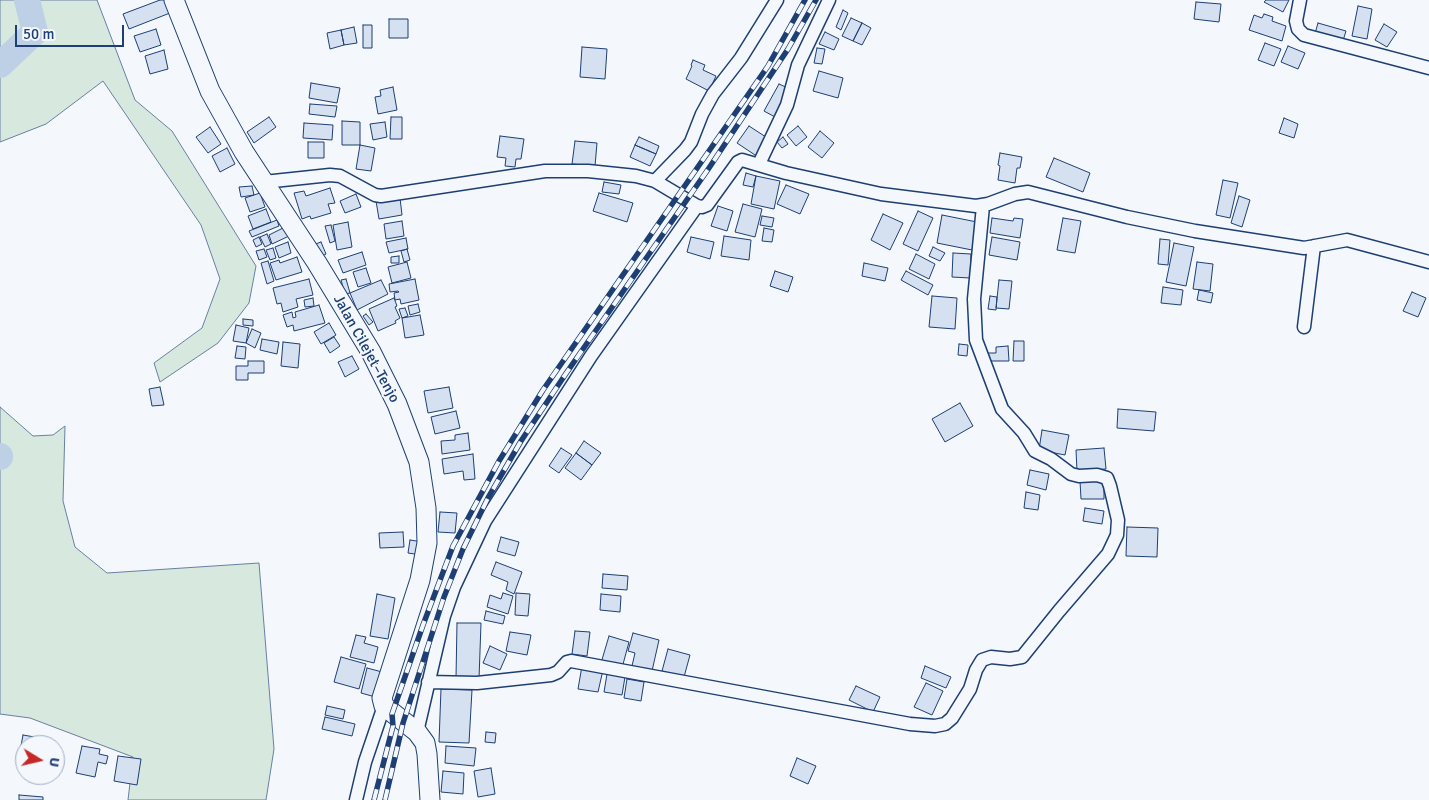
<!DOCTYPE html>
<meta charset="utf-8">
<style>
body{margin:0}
#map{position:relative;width:1429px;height:800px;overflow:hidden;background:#f4f7fb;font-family:Signika,sans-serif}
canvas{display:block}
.north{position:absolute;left:15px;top:735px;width:50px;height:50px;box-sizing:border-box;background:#f4f7fb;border:1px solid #9eadc5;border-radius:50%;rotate:99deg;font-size:14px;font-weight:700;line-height:20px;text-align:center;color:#1d3f73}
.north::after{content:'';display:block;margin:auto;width:18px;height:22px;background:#c62828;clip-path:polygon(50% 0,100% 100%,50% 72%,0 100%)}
.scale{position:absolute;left:15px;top:25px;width:109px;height:22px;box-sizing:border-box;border:2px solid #1d3f73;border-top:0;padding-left:6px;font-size:15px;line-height:18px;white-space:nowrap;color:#1d3f73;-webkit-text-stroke:4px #f4f7fb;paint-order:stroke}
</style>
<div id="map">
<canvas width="1429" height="800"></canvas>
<div class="north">U</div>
<div class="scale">50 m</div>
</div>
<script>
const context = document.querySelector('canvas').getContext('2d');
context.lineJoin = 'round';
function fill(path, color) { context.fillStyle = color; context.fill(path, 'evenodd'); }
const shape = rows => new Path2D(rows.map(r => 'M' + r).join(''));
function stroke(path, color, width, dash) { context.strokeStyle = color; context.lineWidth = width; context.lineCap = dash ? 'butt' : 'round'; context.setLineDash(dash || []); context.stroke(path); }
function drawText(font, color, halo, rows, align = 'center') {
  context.font = font + ' Signika,sans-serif'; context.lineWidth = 4; context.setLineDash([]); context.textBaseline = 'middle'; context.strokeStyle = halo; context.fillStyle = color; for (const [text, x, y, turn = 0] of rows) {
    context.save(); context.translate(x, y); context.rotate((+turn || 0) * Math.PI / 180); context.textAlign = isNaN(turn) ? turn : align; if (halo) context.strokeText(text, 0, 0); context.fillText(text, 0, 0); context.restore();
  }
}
const green = shape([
 [0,0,97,0,135,100,172,131,256,266,249,303,218,343,160,382,154,363,202,328,220,279,201,225,103,81,46,124,0,142,0,0],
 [0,407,33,436,53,435,65,426,63,501,75,547,107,573,259,563,274,749,266,800,128,800,133,757,30,718,0,714,0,407]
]);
fill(green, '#d7e8df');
stroke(green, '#687fa3', 1);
stroke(shape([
 [0,65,35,32,27,0],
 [0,456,0,457]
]), '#bed0e5', 26);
const building = shape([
 [160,0,165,0,170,13,129,29,123,14,160,0],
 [1266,0,1289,0,1283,12,1264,2,1266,0],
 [1196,2,1221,4,1219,22,1194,19,1196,2],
 [1358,6,1372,9,1367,39,1352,36,1358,6],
 [843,10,848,13,841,30,836,27,843,10],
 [1264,14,1273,17,1272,21,1286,26,1282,41,1249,30,1254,15,1262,18,1264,14],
 [851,18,862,23,853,41,842,36,851,18],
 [389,19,408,19,408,38,389,38,389,19],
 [862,23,871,28,862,45,853,41,862,23],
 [1318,23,1346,31,1342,44,1314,37,1318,23],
 [1384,24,1397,32,1387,47,1375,40,1384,24],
 [363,25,372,25,372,48,363,48,363,25],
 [354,27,357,43,344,45,341,30,354,27],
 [156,29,161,45,140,52,134,36,156,29],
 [341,30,344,45,330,49,327,33,341,30],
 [825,32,839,39,834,50,819,44,825,32],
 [1265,43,1281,49,1274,66,1258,60,1265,43],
 [1288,46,1305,53,1298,69,1281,62,1288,46],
 [582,47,607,49,605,79,580,77,582,47],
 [817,48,825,49,822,64,814,63,817,48],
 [164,50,168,69,150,74,145,56,164,50],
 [693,60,705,65,703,70,716,76,709,91,686,79,692,66,691,65,693,60],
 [819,71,843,78,838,98,813,91,819,71],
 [311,83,340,88,337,103,309,98,311,83],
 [779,84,790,89,775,117,764,111,779,84],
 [393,87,397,110,378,114,375,97,381,96,380,90,393,87],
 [310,104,337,106,335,117,309,114,310,104],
 [269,117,276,127,254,143,247,132,269,117],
 [391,117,402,117,402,139,390,139,391,117],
 [1284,118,1298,124,1294,138,1279,133,1284,118],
 [342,121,360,122,360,145,342,145,342,121],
 [385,122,387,137,373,140,370,124,385,122],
 [304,123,333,125,332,140,303,138,304,123],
 [749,126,769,139,758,157,737,143,749,126],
 [798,126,807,137,796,146,787,135,798,126],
 [210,127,221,144,208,153,196,137,210,127],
 [820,131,834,143,822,158,808,147,820,131],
 [500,136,524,139,521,159,516,159,515,167,505,166,506,158,497,157,500,136],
 [639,137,659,146,656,154,635,145,639,137],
 [783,137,788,144,782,148,777,142,783,137],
 [575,141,597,143,595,166,572,164,575,141],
 [308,142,324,142,324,158,308,158,308,142],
 [360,145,375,148,371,171,356,169,360,145],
 [635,145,656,154,650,166,630,157,635,145],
 [227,148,235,164,220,172,212,156,227,148],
 [1000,153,1022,157,1020,168,1017,168,1015,183,998,180,1000,166,998,165,1000,153],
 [1054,158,1090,173,1083,192,1046,177,1054,158],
 [746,173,756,176,753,187,743,185,746,173],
 [756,176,780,181,774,209,751,204,756,176],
 [1223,180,1238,183,1230,218,1216,215,1223,180],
 [604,182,621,185,619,194,602,192,604,182],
 [786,185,809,194,800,214,777,204,786,185],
 [252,186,254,195,241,197,239,187,252,186],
 [330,188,335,203,328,204,331,213,311,219,310,216,302,219,294,193,304,191,306,196,330,188],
 [260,193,265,207,250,212,245,198,260,193],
 [599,193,633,203,627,222,593,211,599,193],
 [356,194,361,207,345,213,340,201,356,194],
 [1239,196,1250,200,1242,227,1231,223,1239,196],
 [400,198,402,215,379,219,376,201,400,198],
 [743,204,762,209,755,237,735,232,743,204],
 [718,206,733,211,727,231,711,226,718,206],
 [266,209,271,222,253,229,248,216,266,209],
 [918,211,933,218,918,251,903,244,918,211],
 [883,214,903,223,890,250,871,240,883,214],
 [942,215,977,222,972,250,937,243,942,215],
 [762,216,774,218,772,227,760,225,762,216],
 [992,218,1013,221,1014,218,1023,219,1020,238,990,233,992,218],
 [1063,218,1081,221,1075,253,1057,250,1063,218],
 [277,220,279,226,252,237,249,231,277,220],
 [402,221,404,236,386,239,384,224,402,221],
 [348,222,352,247,337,250,333,225,348,222],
 [331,225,335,241,330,243,325,226,331,225],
 [285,227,289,236,272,244,269,235,285,227],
 [764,228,774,230,772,242,762,241,764,228],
 [267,234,271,244,265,247,260,237,267,234],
 [724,236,751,240,749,260,721,256,724,236],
 [259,237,262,244,256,247,253,240,259,237],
 [691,237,714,242,710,259,687,252,691,237],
 [992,237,1020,242,1017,260,989,255,992,237],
 [406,238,408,249,389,253,386,242,406,238],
 [1160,239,1170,240,1168,265,1158,264,1160,239],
 [288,242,291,253,279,258,275,247,288,242],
 [321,242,326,254,318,258,313,245,321,242],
 [1174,243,1194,247,1186,286,1166,282,1174,243],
 [933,247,945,253,940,261,929,256,933,247],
 [273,248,276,258,270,260,266,250,273,248],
 [264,249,267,257,259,260,256,251,264,249],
 [407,249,410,260,404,262,401,251,407,249],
 [362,252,366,265,343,273,338,260,362,252],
 [953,253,971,254,970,278,952,277,953,253],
 [916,254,935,264,929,279,909,269,916,254],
 [399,256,399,263,391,263,391,257,399,256],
 [297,257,302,272,276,280,270,263,279,260,280,263,297,257],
 [268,261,274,281,267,284,261,263,268,261],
 [407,262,411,278,392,283,388,267,407,262],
 [1197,262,1213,264,1210,291,1193,289,1197,262],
 [864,263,888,268,885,281,862,276,864,263],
 [366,268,371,283,358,287,353,272,366,268],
 [775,271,793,277,788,292,770,286,775,271],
 [906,271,933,285,928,295,901,280,906,271],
 [309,279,313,295,296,299,298,307,283,312,281,303,277,304,273,288,309,279],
 [346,279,350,293,345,294,341,280,346,279],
 [415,279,419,300,401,304,400,299,395,300,394,293,399,292,398,291,390,292,389,284,415,279],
 [381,280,388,294,357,310,350,293,381,280],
 [999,280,1012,281,1009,309,996,308,999,280],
 [1163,287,1183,290,1181,305,1161,303,1163,287],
 [1199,290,1213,293,1211,303,1197,300,1199,290],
 [1412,292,1426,298,1418,317,1403,311,1412,292],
 [932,296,957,298,955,329,929,327,932,296],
 [990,296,997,297,996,310,988,309,990,296],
 [313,298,314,306,305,307,304,300,313,298],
 [394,298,397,306,395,307,400,318,395,321,396,323,378,331,369,309,394,298],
 [418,304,420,312,410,315,408,306,418,304],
 [319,305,325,323,294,331,293,325,287,327,283,315,292,312,293,318,296,317,295,312,319,305],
 [405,308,408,316,402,318,399,309,405,308],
 [366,314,373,322,369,325,363,316,366,314],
 [420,315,424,335,405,338,402,318,420,315],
 [243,319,253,320,253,326,243,325,243,319],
 [329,323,336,335,321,344,314,332,329,323],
 [236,325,249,328,246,343,233,341,236,325],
 [252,329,261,333,255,348,246,343,252,329],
 [334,337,340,346,330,353,324,343,334,337],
 [262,339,279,342,277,354,260,350,262,339],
 [1014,341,1024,341,1024,361,1013,361,1014,341],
 [283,342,300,344,298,368,281,366,283,342],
 [959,344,968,345,967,356,958,355,959,344],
 [237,346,246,347,245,359,235,358,237,346],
 [1008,346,1009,361,987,361,987,353,996,353,996,347,1008,346],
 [352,356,359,369,345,377,338,362,352,356],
 [248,361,264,361,264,373,248,373,248,380,236,380,236,366,248,366,248,361],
 [160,387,164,405,152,406,149,389,160,387],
 [449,387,453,408,428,413,424,391,449,387],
 [960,403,973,426,945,442,932,419,960,403],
 [1118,409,1156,412,1154,431,1117,428,1118,409],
 [456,411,460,428,435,434,431,417,456,411],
 [1042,430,1069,435,1065,455,1039,450,1042,430],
 [468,433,470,450,442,454,441,441,455,440,455,435,468,433],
 [584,441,601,453,592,465,576,453,584,441],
 [561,448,572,455,559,473,549,466,561,448],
 [1104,448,1106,469,1077,471,1076,450,1104,448],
 [576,453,592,465,581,480,565,468,576,453],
 [473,454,475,479,464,480,463,471,444,474,442,459,473,454],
 [1030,470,1049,474,1046,490,1027,485,1030,470],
 [1104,480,1104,499,1081,499,1080,481,1104,480],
 [1026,492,1040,495,1038,510,1024,508,1026,492],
 [1085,508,1104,511,1102,524,1083,521,1085,508],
 [440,512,457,513,455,533,438,532,440,512],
 [1127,527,1158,528,1157,557,1126,556,1127,527],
 [403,532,404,547,380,548,379,533,403,532],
 [501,537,519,542,515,556,497,551,501,537],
 [410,540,423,542,421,555,408,553,410,540],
 [496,562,522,572,514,594,506,590,508,582,491,575,496,562],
 [603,574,628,576,627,590,602,588,603,574],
 [503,593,513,596,508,614,487,607,490,595,501,599,503,593],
 [516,593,530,594,528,616,515,615,516,593],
 [377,594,395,598,388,639,370,636,377,594],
 [601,594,621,596,620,612,600,610,601,594],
 [486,611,505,616,503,624,484,620,486,611],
 [457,623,481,623,479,679,456,678,457,623],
 [575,631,590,632,587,656,572,654,575,631],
 [510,632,531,635,527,655,506,651,510,632],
 [633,633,659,640,652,671,632,666,635,653,628,651,633,633],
 [356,635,366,637,364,643,378,647,374,663,350,657,356,635],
 [609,636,629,642,622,668,601,663,609,636],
 [490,646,507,654,500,670,483,663,490,646],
 [668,649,690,655,684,677,662,671,668,649],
 [341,657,366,664,359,689,334,682,341,657],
 [582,666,603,670,598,692,578,689,582,666],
 [925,666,951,677,946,688,921,678,925,666],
 [367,668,386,673,379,698,361,693,367,668],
 [607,674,625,677,622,695,604,692,607,674],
 [627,679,644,682,641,701,624,698,627,679],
 [926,683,943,691,932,715,914,707,926,683],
 [856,686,880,697,873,712,849,700,856,686],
 [441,689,472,690,469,743,439,742,441,689],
 [327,706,345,710,343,719,325,715,327,706],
 [325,717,355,724,352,736,322,729,325,717],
 [486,732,496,733,495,743,485,742,486,732],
 [23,735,46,739,45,745,25,745,25,758,19,757,23,735],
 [82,746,100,749,99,754,108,756,106,764,98,762,95,777,76,773,82,746],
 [446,746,476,748,474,766,445,763,446,746],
 [118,756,141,759,137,785,114,781,118,756],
 [797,758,816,766,808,784,790,776,797,758],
 [491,768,495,794,478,797,474,771,491,768],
 [443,771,464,773,463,794,441,792,443,771],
 [19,795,43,797,43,800,19,800,19,795]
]);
fill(building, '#d5e0f0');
stroke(building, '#1d3f73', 1);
const minor = shape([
 [1300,0,1296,21,1298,29,1304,35,1429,68],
 [759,164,787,105,798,65,829,0],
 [655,181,685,150,691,142,702,114,713,94,741,58,777,0],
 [264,182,330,175,340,176,375,195,381,196,545,171,588,171,636,176,655,181,697,206,702,207,707,205,738,162,742,160,786,173,881,194,976,206,988,204,1015,194,1028,192,1127,217,1195,231,1304,248,1347,240,1429,262],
 [1304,327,1314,246],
 [428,682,477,683,551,675,558,672,567,662,571,661,910,724,935,726,945,724,952,718,970,689,976,670,982,660,991,657,1010,659,1022,657,1059,611,1108,554,1117,535,1118,520,1110,486,1107,478,1097,475,1079,476,1071,474,1051,459,1035,451,1024,433,1002,409,976,340,974,299,983,206],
 [417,732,444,616,454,587,485,521,591,356,697,206],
 [356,800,365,762,384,706]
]);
const secondary = shape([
 [174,0,210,91,244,152,317,263,371,352,397,404,419,462,426,508,427,543,420,580,382,698,384,706,417,732,425,743,427,754,430,800]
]);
stroke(minor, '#1d3f73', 15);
stroke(secondary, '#1d3f73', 21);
stroke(minor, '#f4f7fb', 12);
stroke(secondary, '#f4f7fb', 19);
const rail = shape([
 [374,800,393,726,392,714,423,625,453,546,499,461,543,390,768,66,805,0],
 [385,800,403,723,444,597,463,549,488,498,521,441,567,372,709,168,788,49,816,0]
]);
stroke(rail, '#1d3f73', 5.5);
stroke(rail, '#f4f7fb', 4, [11]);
drawText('15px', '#1d3f73', '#f4f7fb', [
 ["Jalan Cilejet–Tenjo",366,349,61]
]);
</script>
